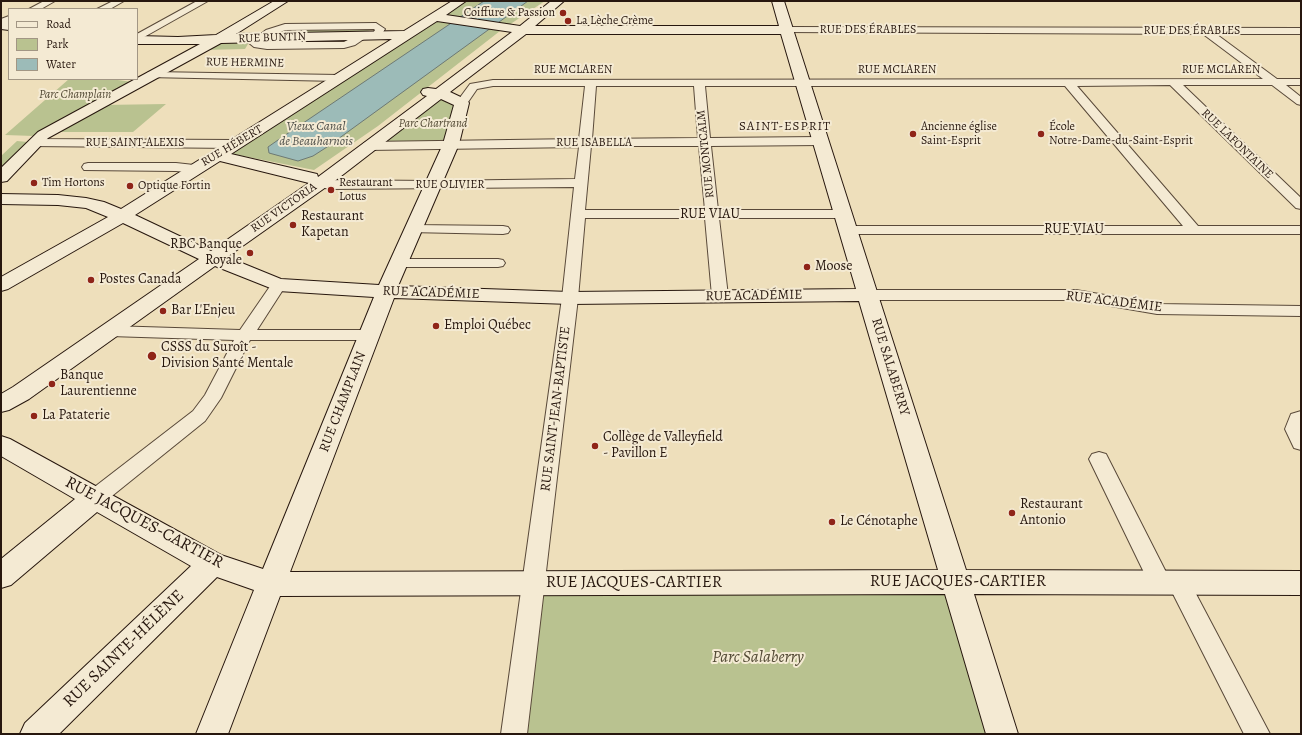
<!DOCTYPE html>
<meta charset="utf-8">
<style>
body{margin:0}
#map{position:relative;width:1302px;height:735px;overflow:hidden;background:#eedfbb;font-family:Alegreya,serif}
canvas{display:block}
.frame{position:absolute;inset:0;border:2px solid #27170e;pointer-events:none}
.legend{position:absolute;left:8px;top:8px;width:130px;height:72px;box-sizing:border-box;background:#f4ead3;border:1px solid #a29684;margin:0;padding:5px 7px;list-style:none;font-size:12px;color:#27170e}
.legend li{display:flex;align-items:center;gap:8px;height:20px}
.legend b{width:20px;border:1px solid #a29684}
</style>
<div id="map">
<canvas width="1302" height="735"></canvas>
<div class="frame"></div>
<ul class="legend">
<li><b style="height:5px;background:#f4ead3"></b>Road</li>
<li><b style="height:11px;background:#b9c290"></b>Park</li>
<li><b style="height:11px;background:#9cbbb8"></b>Water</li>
</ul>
</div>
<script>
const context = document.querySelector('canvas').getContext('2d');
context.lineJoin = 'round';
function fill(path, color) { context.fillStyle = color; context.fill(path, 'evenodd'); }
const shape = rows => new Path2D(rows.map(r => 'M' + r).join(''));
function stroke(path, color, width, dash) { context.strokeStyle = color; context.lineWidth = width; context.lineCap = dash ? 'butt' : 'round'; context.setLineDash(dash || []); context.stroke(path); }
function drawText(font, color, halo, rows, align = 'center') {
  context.font = font + ' Alegreya,serif'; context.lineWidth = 4; context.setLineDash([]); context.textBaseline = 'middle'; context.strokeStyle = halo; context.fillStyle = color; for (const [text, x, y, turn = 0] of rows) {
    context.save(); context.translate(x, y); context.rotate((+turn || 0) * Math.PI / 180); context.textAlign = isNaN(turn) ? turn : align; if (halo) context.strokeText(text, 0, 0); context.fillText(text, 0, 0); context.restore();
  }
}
fill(shape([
 [467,1,545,1,500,31,378,126,314,170,228,153],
 [371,28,374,29,364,32,277,33,280,30],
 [221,42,248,42,248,44,245,49,202,50],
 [69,79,110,79,133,82,34,136,5,135],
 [438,94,462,103,451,144,373,146],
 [166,104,133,132,58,132,103,105],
 [17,141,28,142,1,170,1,156],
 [956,582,1002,734,514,734,533,583]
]), '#b9c290');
const water = shape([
 [484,1,528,1,327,147,313,156,298,161,269,153,268,147,278,140,484,1]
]);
fill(water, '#9cbbb8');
stroke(water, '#6d7974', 1);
const street = shape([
 [44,1,55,1,41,9,29,9,44,1],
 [113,1,124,1,110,9,97,9,113,1],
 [197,1,208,1,137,41,137,34,197,1],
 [9,16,9,22,1,25,1,19,9,16],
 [376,23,385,29,380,37,377,38,372,35,375,30,374,29,286,30,272,34,261,42,344,42,363,32,369,32,371,34,355,45,344,48,267,49,254,47,249,43,266,30,285,24,376,23],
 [786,27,1301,28,1301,34,1216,34,1277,79,1301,79,1301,85,1286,85,1301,97,1301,105,1297,104,1272,85,1183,85,1301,198,1301,209,1296,208,1170,85,1077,86,1198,226,1301,226,1301,234,847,234,842,233,840,230,842,227,847,226,1183,226,1065,86,705,86,710,138,820,137,824,138,826,141,824,144,820,145,711,146,718,210,843,210,848,211,850,214,848,217,843,218,719,218,728,296,725,299,720,301,715,299,712,296,705,218,585,218,578,298,527,734,501,734,562,298,574,187,330,189,314,186,313,183,314,180,433,181,575,179,579,147,368,150,364,149,362,146,364,143,368,142,579,139,585,86,493,86,477,89,466,105,458,105,456,103,470,84,493,80,1263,79,1203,34,783,32,781,30,786,27],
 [596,86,694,86,698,138,592,139,596,86],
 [591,146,699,146,705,210,585,210,591,146],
 [151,72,339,75,344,78,339,81,147,77,146,75,147,73,151,72],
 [35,139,235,140,239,141,241,144,239,147,235,148,31,146,29,143,31,140,35,139],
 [88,163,176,163,194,165,198,166,200,169,198,172,194,173,176,171,84,170,82,167,84,164,88,163],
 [414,225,503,226,508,227,510,230,508,233,503,234,409,232,407,229,409,226,414,225],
 [399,259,498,259,503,260,505,263,503,266,498,267,399,267,394,266,392,263,394,260,399,259],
 [278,280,283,282,286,285,257,330,369,330,375,331,377,335,375,339,369,340,250,340,221,398,205,421,102,504,95,506,88,504,85,498,88,492,193,411,205,395,234,340,110,336,104,335,102,331,104,327,110,326,240,330,273,282,278,280],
 [868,290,1076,290,1157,304,1301,306,1301,316,1157,314,1076,300,868,300,863,298,860,295,863,292,868,290],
 [1301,411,1301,450,1294,448,1285,429,1291,414,1301,411],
 [1099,452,1106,454,1169,578,1170,575,1178,573,1186,575,1270,734,1244,734,1169,586,1168,589,1160,591,1152,589,1089,459,1092,454,1099,452]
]);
const secondary = shape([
 [274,1,288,1,236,34,404,31,452,1,466,1,446,15,520,26,551,1,564,1,535,26,779,26,772,1,784,1,966,570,1301,571,1301,595,974,594,1018,734,986,734,945,594,280,596,228,734,196,734,254,590,217,577,59,734,20,734,25,723,191,566,97,512,11,585,1,588,1,559,75,499,1,456,1,436,10,439,221,555,263,569,374,297,278,291,215,266,29,399,9,410,1,412,1,394,13,387,199,259,123,223,8,289,1,291,1,277,108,217,86,208,58,205,1,204,1,194,58,195,86,198,104,202,121,209,392,39,221,43,48,138,7,181,1,182,1,168,38,132,200,44,137,44,137,36,178,37,216,35,274,1],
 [437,21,512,32,436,89,428,88,423,89,421,92,423,95,427,96,318,177,317,174,231,154,437,21],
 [526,34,781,34,856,289,570,292,398,286,459,144,469,103,467,100,450,92,526,34],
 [441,99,454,105,443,144,379,285,281,279,227,257,336,180,441,99],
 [220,161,309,183,211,251,135,215,220,161],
 [394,298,570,304,859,301,938,570,290,572,394,298],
 [1,21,9,22,9,30,1,29,1,21]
]);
stroke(street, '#594939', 2);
stroke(secondary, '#27170e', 2);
fill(street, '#f4ead3');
fill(secondary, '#f4ead3');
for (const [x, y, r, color] of [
 [563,13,4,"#8f2418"],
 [568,21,4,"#8f2418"],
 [913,134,4,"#8f2418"],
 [1041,134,4,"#8f2418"],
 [34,183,4,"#8f2418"],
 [130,186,4,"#8f2418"],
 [331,190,4,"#8f2418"],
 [293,225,4,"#8f2418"],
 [250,253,4,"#8f2418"],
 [807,267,4,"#8f2418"],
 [91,280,4,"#8f2418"],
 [163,311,4,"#8f2418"],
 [436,326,4,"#8f2418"],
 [152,356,5,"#8f2418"],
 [52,384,4,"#8f2418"],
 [34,416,4,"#8f2418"],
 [595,446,4,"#8f2418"],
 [1012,513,4,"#8f2418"],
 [832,522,4,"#8f2418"]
]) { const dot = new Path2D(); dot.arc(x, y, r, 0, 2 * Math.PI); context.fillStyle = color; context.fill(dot); stroke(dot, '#f4ead3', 1.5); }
drawText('12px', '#27170e', '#f4ead3', [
 ["Coiffure & Passion",555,13,"right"],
 ["La Lèche Crème",576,21],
 ["Ancienne église",921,127],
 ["Saint-Esprit",921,141],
 ["École",1049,127],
 ["Notre-Dame-du-Saint-Esprit",1049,141],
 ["Tim Hortons",42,183],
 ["Restaurant",339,183],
 ["Lotus",339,197],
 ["Optique Fortin",138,186]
], 'left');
drawText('12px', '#27170e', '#f4ead3', [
 ["RUE DES ÉRABLES",868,30],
 ["RUE DES ÉRABLES",1192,31],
 ["RUE BUNTIN",272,38,-2],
 ["RUE HERMINE",245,63,1],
 ["RUE MCLAREN",573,70],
 ["RUE MCLAREN",897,70],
 ["RUE MCLAREN",1221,70],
 ["RUE SAINT-ALEXIS",135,143],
 ["RUE ISABELLA",594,143],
 ["RUE LAFONTAINE",1237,144,44],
 ["RUE HÉBERT",232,146,-31],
 ["RUE MONTCALM",706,154,-96],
 ["RUE OLIVIER",450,185],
 ["RUE VICTORIA",284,208,-35]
]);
drawText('italic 12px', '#534a35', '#f4ead3', [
 ["Parc Champlain",75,95],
 ["Parc Chartrand",433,124]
]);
drawText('italic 13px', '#50504a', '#f4ead3', [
 ["Vieux Canal",316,127],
 ["de Beauharnois",316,142]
]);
context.letterSpacing = '1px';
drawText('13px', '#27170e', '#f4ead3', [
 ["SAINT-ESPRIT",785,127]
]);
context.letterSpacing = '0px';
drawText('14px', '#27170e', '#f4ead3', [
 ["RUE VIAU",710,215],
 ["RUE VIAU",1074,230],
 ["RUE ACADÉMIE",431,293,2],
 ["RUE ACADÉMIE",754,296,-1],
 ["RUE ACADÉMIE",1114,302,7],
 ["RUE SALABERRY",890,367,73],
 ["RUE CHAMPLAIN",343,402,-69],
 ["RUE SAINT-JEAN-BAPTISTE",556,409,-83]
]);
drawText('14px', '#27170e', '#f4ead3', [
 ["Restaurant",301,217],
 ["Kapetan",301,233],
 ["RBC Banque",242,245,"right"],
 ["Royale",242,261,"right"],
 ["Moose",815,267],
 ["Postes Canada",99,280],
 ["Bar L'Enjeu",171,311],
 ["Emploi Québec",444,326],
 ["CSSS du Suroît -",161,348],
 ["Division Santé Mentale",161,364],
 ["Banque",60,376],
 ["Laurentienne",60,392],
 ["La Pataterie",42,416],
 ["Collège de Valleyfield",603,438],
 ["- Pavillon E",603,454],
 ["Restaurant",1020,505],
 ["Antonio",1020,521],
 ["Le Cénotaphe",840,522]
], 'left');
drawText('17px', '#27170e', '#f4ead3', [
 ["RUE JACQUES-CARTIER",144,523,28],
 ["RUE JACQUES-CARTIER",958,582],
 ["RUE JACQUES-CARTIER",634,583],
 ["RUE SAINTE-HÉLÈNE",124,649,-44]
]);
drawText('italic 17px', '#534a35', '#f4ead3', [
 ["Parc Salaberry",758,658]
]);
</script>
